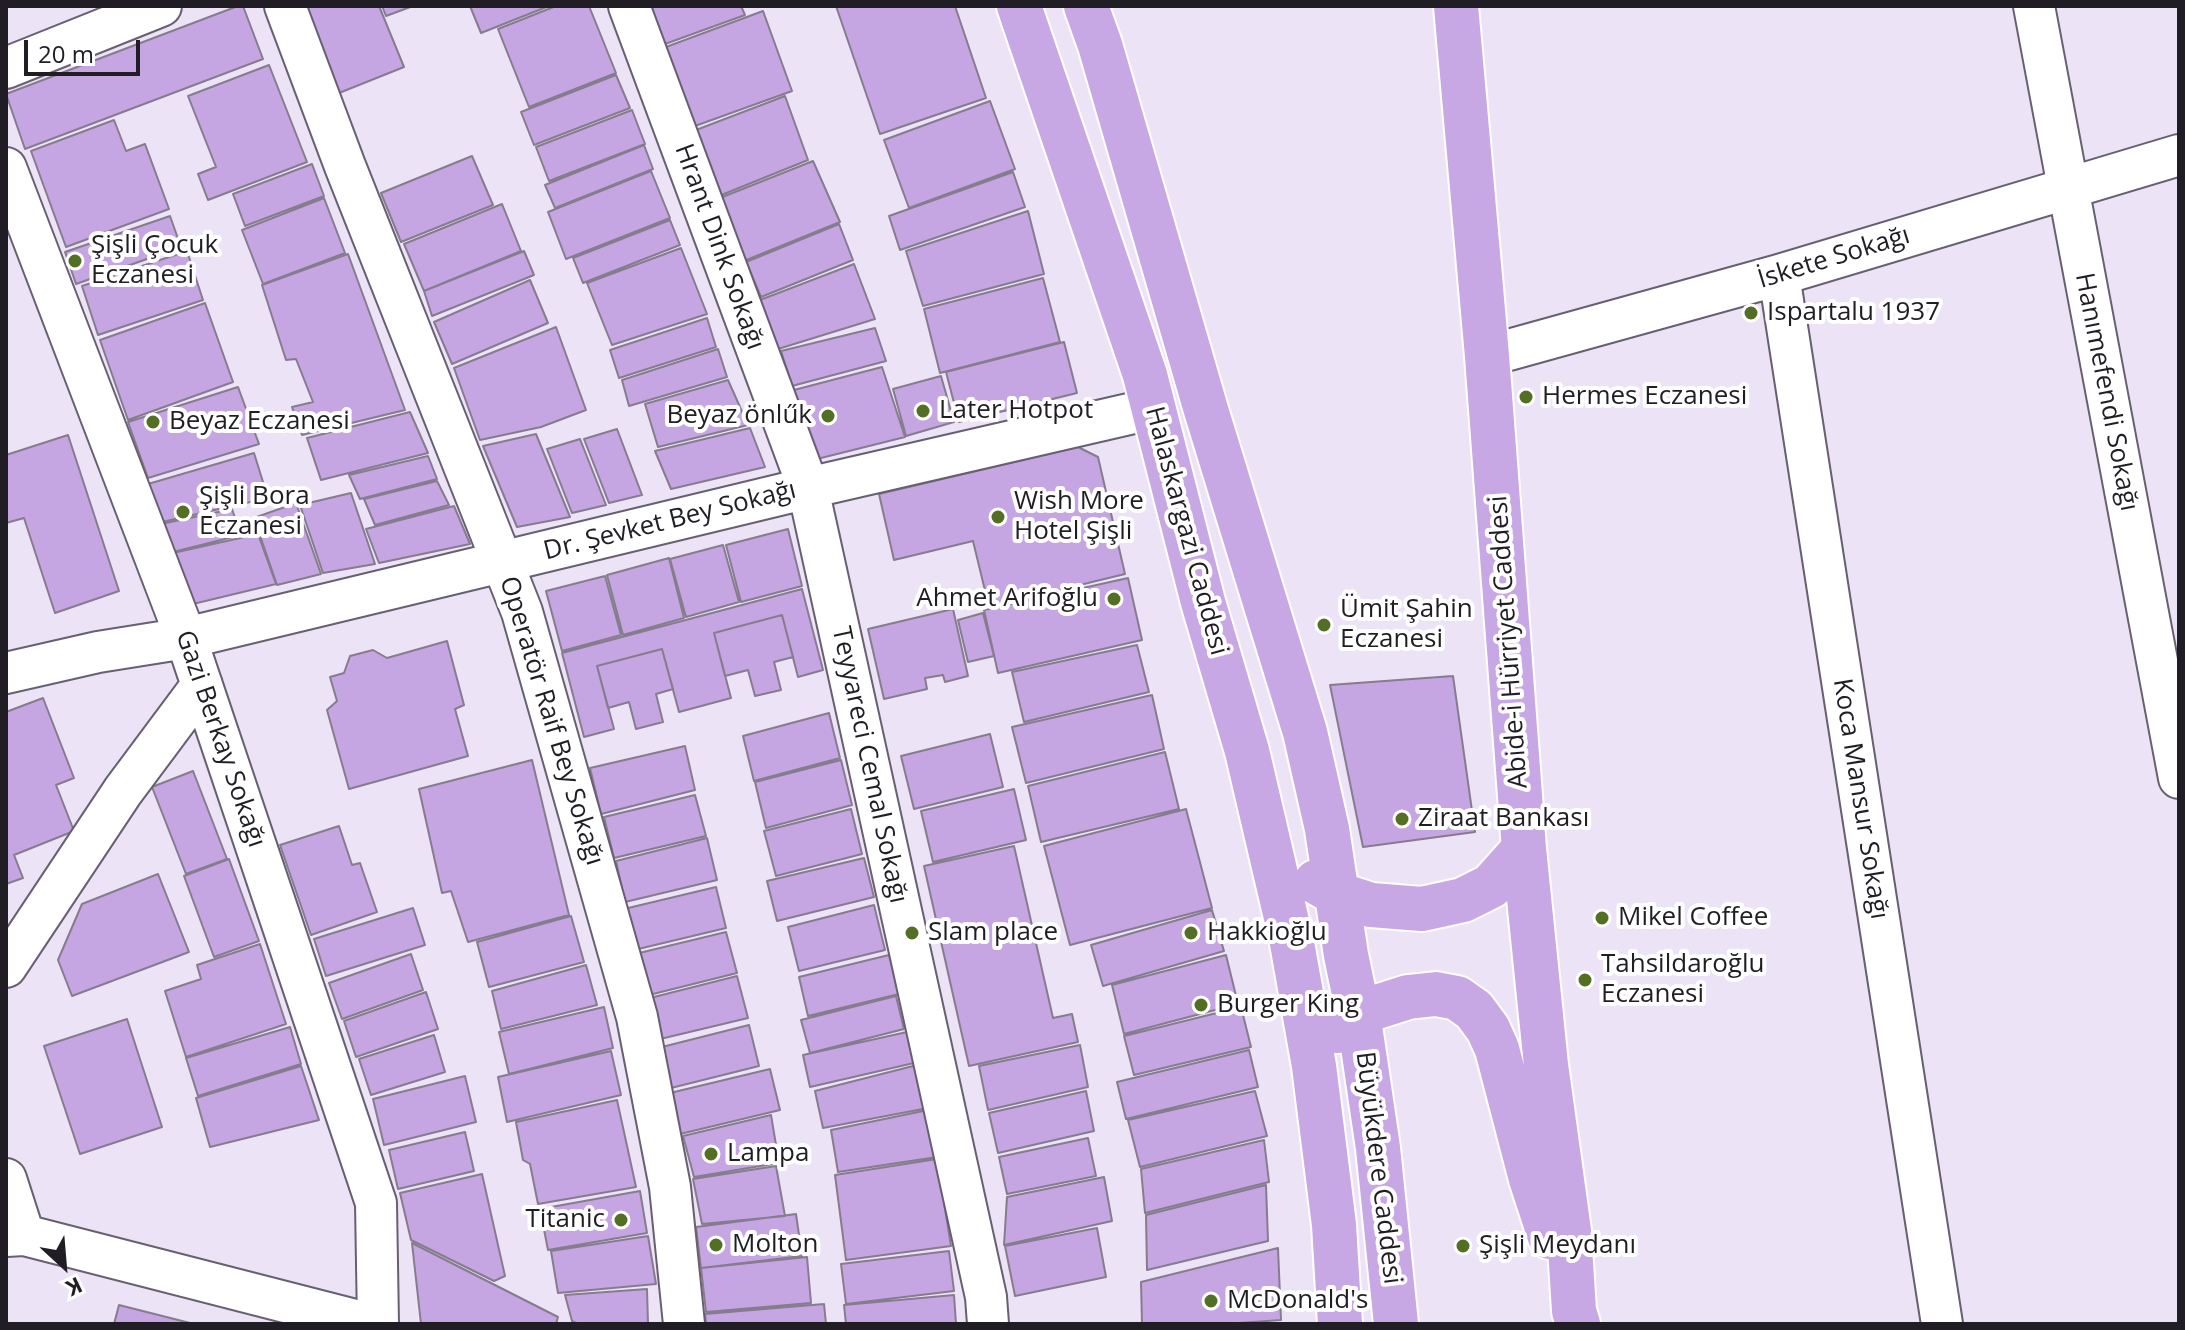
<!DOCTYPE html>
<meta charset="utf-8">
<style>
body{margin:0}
#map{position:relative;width:2185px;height:1330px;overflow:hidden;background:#ede3f7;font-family:"Open Sans",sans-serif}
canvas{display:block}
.frame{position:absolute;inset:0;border:8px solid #211d25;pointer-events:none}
.north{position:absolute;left:24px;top:1226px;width:80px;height:80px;-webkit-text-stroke:6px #fff;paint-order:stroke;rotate:154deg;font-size:22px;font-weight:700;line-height:32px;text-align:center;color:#211d25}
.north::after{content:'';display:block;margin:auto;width:28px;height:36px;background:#211d25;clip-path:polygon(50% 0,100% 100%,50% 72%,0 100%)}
.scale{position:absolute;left:24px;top:40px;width:116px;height:36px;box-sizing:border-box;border:4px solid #211d25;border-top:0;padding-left:10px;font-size:24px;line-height:28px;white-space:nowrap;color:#211d25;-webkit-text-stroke:6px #fff;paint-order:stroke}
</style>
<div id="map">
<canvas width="2185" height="1330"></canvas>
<div class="frame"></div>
<div class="north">K</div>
<div class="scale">20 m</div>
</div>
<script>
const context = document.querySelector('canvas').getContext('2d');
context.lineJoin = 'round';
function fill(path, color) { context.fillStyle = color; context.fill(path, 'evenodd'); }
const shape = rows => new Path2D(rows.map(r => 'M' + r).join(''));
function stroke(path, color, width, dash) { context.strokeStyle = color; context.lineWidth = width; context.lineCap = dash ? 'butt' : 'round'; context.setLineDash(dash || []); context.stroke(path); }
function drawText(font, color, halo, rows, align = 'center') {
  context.font = font + ' "Open Sans",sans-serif'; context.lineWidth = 8; context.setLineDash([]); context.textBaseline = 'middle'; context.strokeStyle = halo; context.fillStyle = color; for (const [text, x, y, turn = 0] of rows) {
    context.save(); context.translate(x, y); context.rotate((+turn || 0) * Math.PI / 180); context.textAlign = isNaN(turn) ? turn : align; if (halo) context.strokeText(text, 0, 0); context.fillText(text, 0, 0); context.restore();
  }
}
const building = shape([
 [238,6,243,6,263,59,25,149,6,94,238,6],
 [305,6,379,6,404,67,339,93,305,6],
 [382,6,413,6,386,16,382,6],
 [470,6,549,6,481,33,470,6],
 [556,6,589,6,616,73,529,107,498,29,556,6],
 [651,6,741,6,745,15,665,44,651,6],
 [836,6,955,6,986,98,880,134,836,6],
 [763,11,792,91,695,126,666,47,763,11],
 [269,65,307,162,208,200,198,174,216,167,188,96,269,65],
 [616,75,630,108,534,145,521,112,616,75],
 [785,96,808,160,719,196,696,130,785,96],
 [990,101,1015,169,909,208,884,140,990,101],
 [632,110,645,144,549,181,536,147,632,110],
 [114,120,126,151,145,144,169,209,66,247,31,151,114,120],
 [644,145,653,169,555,208,545,185,644,145],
 [472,156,493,205,401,242,381,193,472,156],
 [813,161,840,222,744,261,720,198,813,161],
 [312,164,324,196,245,226,233,194,312,164],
 [651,171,670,218,566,259,548,212,651,171],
 [1013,172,1025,207,900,250,889,216,1013,172],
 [324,198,345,253,263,284,242,230,324,198],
 [502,204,521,251,424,291,404,244,502,204],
 [1028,211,1044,274,923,306,906,251,1028,211],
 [170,216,181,247,76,284,65,252,170,216],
 [670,220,680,245,583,283,573,258,670,220],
 [839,224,853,260,761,297,746,262,839,224],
 [681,248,707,314,612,345,587,283,681,248],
 [187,251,203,300,98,335,82,286,187,251],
 [524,251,534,275,432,316,424,291,524,251],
 [348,254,405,410,302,435,292,407,313,402,296,359,286,360,262,285,348,254],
 [854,264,875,319,778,349,760,300,854,264],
 [1043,278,1060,342,940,373,924,309,1043,278],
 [530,280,548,323,452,364,434,322,530,280],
 [205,303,233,382,128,420,100,340,205,303],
 [707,318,716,347,619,378,610,350,707,318],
 [556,327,586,410,541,427,480,440,454,368,556,327],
 [875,328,886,361,792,386,781,351,875,328],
 [1064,342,1077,393,959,422,946,372,1064,342],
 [718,349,727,377,629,406,622,380,718,349],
 [882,367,905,437,817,459,794,390,882,367],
 [941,376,954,422,906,436,893,389,941,376],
 [728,380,748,425,658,447,645,404,728,380],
 [238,387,259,444,148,478,128,422,238,387],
 [410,412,428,453,321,480,307,438,410,412],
 [750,428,765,467,671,489,655,451,750,428],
 [617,429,642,495,609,503,584,439,617,429],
 [536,434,570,517,517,527,483,446,536,434],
 [68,435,119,591,55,613,24,518,6,523,6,455,68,435],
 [580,439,606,505,572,513,547,449,580,439],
 [1078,447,1098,457,1125,574,989,607,973,541,894,560,879,494,1078,447],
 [254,453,268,498,162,522,148,484,254,453],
 [428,456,437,479,360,499,349,475,428,456],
 [437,481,449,505,375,525,364,499,437,481],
 [351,493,375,564,323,573,300,505,351,493],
 [296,503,321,574,277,585,254,518,296,503],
 [454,506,470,544,379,563,366,529,454,506],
 [232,509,241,535,173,552,161,524,232,509],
 [788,529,802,586,741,602,726,545,788,529],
 [258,534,276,584,193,604,173,553,258,534],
 [723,545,739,602,686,617,670,559,723,545],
 [669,558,684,618,623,635,607,575,669,558],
 [605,576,621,635,562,651,546,591,605,576],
 [1128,578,1142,640,998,673,984,610,1128,578],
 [802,589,823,670,798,677,782,615,714,633,731,698,679,712,662,649,597,666,614,729,584,737,562,653,802,589],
 [953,609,968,676,945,682,943,675,925,678,927,689,884,699,868,629,953,609],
 [983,613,994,656,968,662,958,620,983,613],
 [782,615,793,657,774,662,781,690,755,696,748,670,725,676,714,633,782,615],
 [447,641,464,705,455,709,468,756,349,789,327,710,337,701,330,677,344,673,350,656,373,650,387,658,447,641],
 [1137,645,1149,692,1024,722,1012,672,1137,645],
 [662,649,673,689,656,694,663,722,636,729,629,702,608,708,597,666,662,649],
 [1453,676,1475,832,1363,847,1330,685,1453,676],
 [1152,695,1164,749,1026,783,1012,727,1152,695],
 [43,698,74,778,56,785,74,831,14,855,23,878,6,884,6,712,43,698],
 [829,713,840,758,754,781,743,736,829,713],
 [990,734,1003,787,914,809,901,756,990,734],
 [685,746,695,790,601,814,590,768,685,746],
 [1165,752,1179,809,1041,842,1028,786,1165,752],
 [532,760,569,915,468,942,451,891,442,893,419,789,532,760],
 [841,760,852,805,766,828,755,782,841,760],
 [193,771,227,859,186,874,152,787,193,771],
 [1014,789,1026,840,933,862,921,811,1014,789],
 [695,795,706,836,614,858,604,817,695,795],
 [851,809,862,854,776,876,764,831,851,809],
 [1186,809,1212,908,1070,945,1044,846,1186,809],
 [339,826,352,865,360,863,377,912,311,935,280,845,339,826],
 [707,838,717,880,625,902,616,861,707,838],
 [1014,846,1053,1018,1072,1014,1078,1042,969,1066,924,866,1014,846],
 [864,858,874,897,777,921,767,881,864,858],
 [229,859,259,941,214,957,184,876,229,859],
 [158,874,189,952,72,996,58,960,82,904,158,874],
 [716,887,726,928,634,950,624,909,716,887],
 [874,905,885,950,799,971,788,927,874,905],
 [413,908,425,945,326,976,314,939,413,908],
 [1212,910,1224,951,1103,986,1091,945,1212,910],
 [571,916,584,962,489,987,477,942,571,916],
 [726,932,737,973,645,996,635,954,726,932],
 [260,944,286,1024,186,1057,165,991,201,979,197,965,260,944],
 [411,954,423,990,342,1019,329,983,411,954],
 [889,955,899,994,808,1016,799,977,889,955],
 [1226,955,1238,1004,1124,1034,1112,985,1226,955],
 [586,965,597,1005,501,1029,492,991,586,965],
 [737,976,748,1018,656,1040,646,999,737,976],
 [426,992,438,1029,356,1057,344,1021,426,992],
 [896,996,904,1029,810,1053,801,1020,896,996],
 [604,1007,613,1048,509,1074,499,1032,604,1007],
 [1241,1007,1251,1047,1134,1075,1124,1036,1241,1007],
 [127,1019,162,1127,80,1154,44,1046,127,1019],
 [749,1025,759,1066,667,1089,658,1048,749,1025],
 [290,1027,301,1064,198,1096,186,1058,290,1027],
 [907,1032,914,1063,810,1087,803,1055,907,1032],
 [434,1035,445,1072,371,1095,359,1059,434,1035],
 [1080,1045,1088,1087,988,1110,979,1066,1080,1045],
 [1249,1050,1258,1087,1126,1119,1117,1082,1249,1050],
 [611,1051,621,1095,507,1122,498,1077,611,1051],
 [917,1065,928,1108,823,1128,815,1091,917,1065],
 [301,1066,319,1120,210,1147,196,1098,301,1066],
 [770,1069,780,1110,680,1134,670,1093,770,1069],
 [465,1076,476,1122,384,1145,373,1099,465,1076],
 [1086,1091,1094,1131,998,1153,989,1113,1086,1091],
 [1255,1091,1267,1136,1140,1167,1128,1120,1255,1091],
 [617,1100,636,1187,538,1204,530,1164,523,1160,516,1122,617,1100],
 [928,1110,937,1157,838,1172,831,1130,928,1110],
 [771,1115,779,1163,694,1177,683,1136,771,1115],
 [465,1132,474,1171,398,1189,389,1150,465,1132],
 [1088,1138,1096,1176,1007,1194,999,1157,1088,1138],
 [1264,1140,1269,1182,1145,1213,1141,1169,1264,1140],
 [937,1159,951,1246,846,1260,835,1175,937,1159],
 [776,1166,785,1216,702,1224,693,1179,776,1166],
 [482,1174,505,1276,494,1281,411,1240,400,1193,482,1174],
 [1104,1177,1112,1221,1004,1245,1007,1197,1104,1177],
 [1266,1185,1268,1241,1147,1270,1146,1215,1266,1185],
 [640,1191,647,1233,548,1250,540,1209,640,1191],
 [796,1214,802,1256,701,1268,696,1227,796,1214],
 [1097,1228,1106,1277,1015,1296,1005,1246,1097,1228],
 [648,1236,656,1284,558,1293,551,1251,648,1236],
 [412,1243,558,1317,556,1324,421,1324,412,1243],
 [1278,1248,1281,1320,1225,1324,1142,1324,1141,1282,1278,1248],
 [949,1251,954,1291,846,1304,841,1264,949,1251],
 [807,1257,811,1303,706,1312,701,1268,807,1257],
 [647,1289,648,1324,578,1324,572,1321,565,1295,647,1289],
 [954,1295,956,1324,846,1324,844,1305,954,1295],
 [824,1304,826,1324,706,1324,705,1314,824,1304],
 [119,1305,194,1324,114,1324,119,1305]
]);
fill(building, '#c5a6e3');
stroke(building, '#857c8e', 2);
const minor = shape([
 [285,6,345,166,522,612,637,1017,670,1187,684,1324],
 [629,6,807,484,986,1297,988,1324],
 [2034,6,2179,778],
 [6,68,161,6],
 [6,168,186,638,376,1203,378,1324],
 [1779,275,1942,1324],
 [1487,356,1779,275,2179,155],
 [6,673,98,652,186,638,808,488,1155,408],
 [6,967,123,791,202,685],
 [6,1179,24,1235],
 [6,1236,24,1235,371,1324]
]);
const major = shape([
 [1019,6,1145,375,1203,602,1247,751,1292,943,1314,1066,1334,1225,1340,1324],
 [1086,6,1100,45,1206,410,1305,732,1327,829,1346,955,1358,1013,1378,1148,1396,1324],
 [1456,6,1487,356,1524,849,1546,1065,1569,1231,1574,1311,1578,1324],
 [1316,882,1337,894,1371,905,1422,909,1463,900,1491,886,1524,849],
 [1337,1031,1358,1013,1408,997,1436,994,1457,998,1474,1010,1488,1029,1497,1049,1531,1179,1550,1237]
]);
stroke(minor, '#685f71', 44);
stroke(major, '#fff', 48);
stroke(minor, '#fff', 40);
stroke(major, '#c8a7e5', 44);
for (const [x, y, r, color] of [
 [75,261,8,"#536f23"],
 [1751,313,8,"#536f23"],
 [1526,397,8,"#536f23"],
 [923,411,8,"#536f23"],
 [828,416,8,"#536f23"],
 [153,422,8,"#536f23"],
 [183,512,8,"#536f23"],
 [998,517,8,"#536f23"],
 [1114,599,8,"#536f23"],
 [1324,625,8,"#536f23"],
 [1402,819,8,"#536f23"],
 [1602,918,8,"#536f23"],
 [912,933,8,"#536f23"],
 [1191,933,8,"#536f23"],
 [1585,980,8,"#536f23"],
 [1201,1005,8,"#536f23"],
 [711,1154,8,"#536f23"],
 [621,1220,8,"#536f23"],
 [716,1245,8,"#536f23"],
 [1463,1246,8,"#536f23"],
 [1211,1301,8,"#536f23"]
]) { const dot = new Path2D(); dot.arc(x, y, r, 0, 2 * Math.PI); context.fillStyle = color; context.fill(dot); stroke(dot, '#fff', 3); }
drawText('26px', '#211d25', '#fff', [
 ["Şişli Çocuk",91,246],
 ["Eczanesi",91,276],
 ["Ispartalu 1937",1767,313],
 ["Hermes Eczanesi",1542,397],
 ["Later Hotpot",939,411],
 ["Beyaz önlűk",812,416,"right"],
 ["Beyaz Eczanesi",169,422],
 ["Şişli Bora",199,497],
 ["Eczanesi",199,527],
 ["Wish More",1014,502],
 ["Hotel Şişli",1014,532],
 ["Ahmet Arifoğlu",1098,599,"right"],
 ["Ümit Şahin",1340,610],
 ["Eczanesi",1340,640],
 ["Ziraat Bankası",1418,819],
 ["Mikel Coffee",1618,918],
 ["Slam place",928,933],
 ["Hakkioğlu",1207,933],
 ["Tahsildaroğlu",1601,965],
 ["Eczanesi",1601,995],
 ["Burger King",1217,1005],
 ["Lampa",727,1154],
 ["Titanic",605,1220,"right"],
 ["Molton",732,1245],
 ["Şişli Meydanı",1479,1246],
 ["McDonald's",1227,1301]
], 'left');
drawText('26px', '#211d25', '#fff', [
 ["Hrant Dink Sokağı",719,247,70],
 ["İskete Sokağı",1834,258,-17],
 ["Hanımefendi Sokağı",2106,392,79],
 ["Dr. Şevket Bey Sokağı",670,521,-14],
 ["Halaskargazi Caddesi",1186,531,75],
 ["Abide-i Hürriyet Caddesi",1509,642,-94],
 ["Operatör Raif Bey Sokağı",551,721,73],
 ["Gazi Berkay Sokağı",220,739,71],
 ["Teyyareci Cemal Sokağı",869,765,78],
 ["Koca Mansur Sokağı",1860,799,81],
 ["Büyükdere Caddesi",1378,1168,83]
]);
</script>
